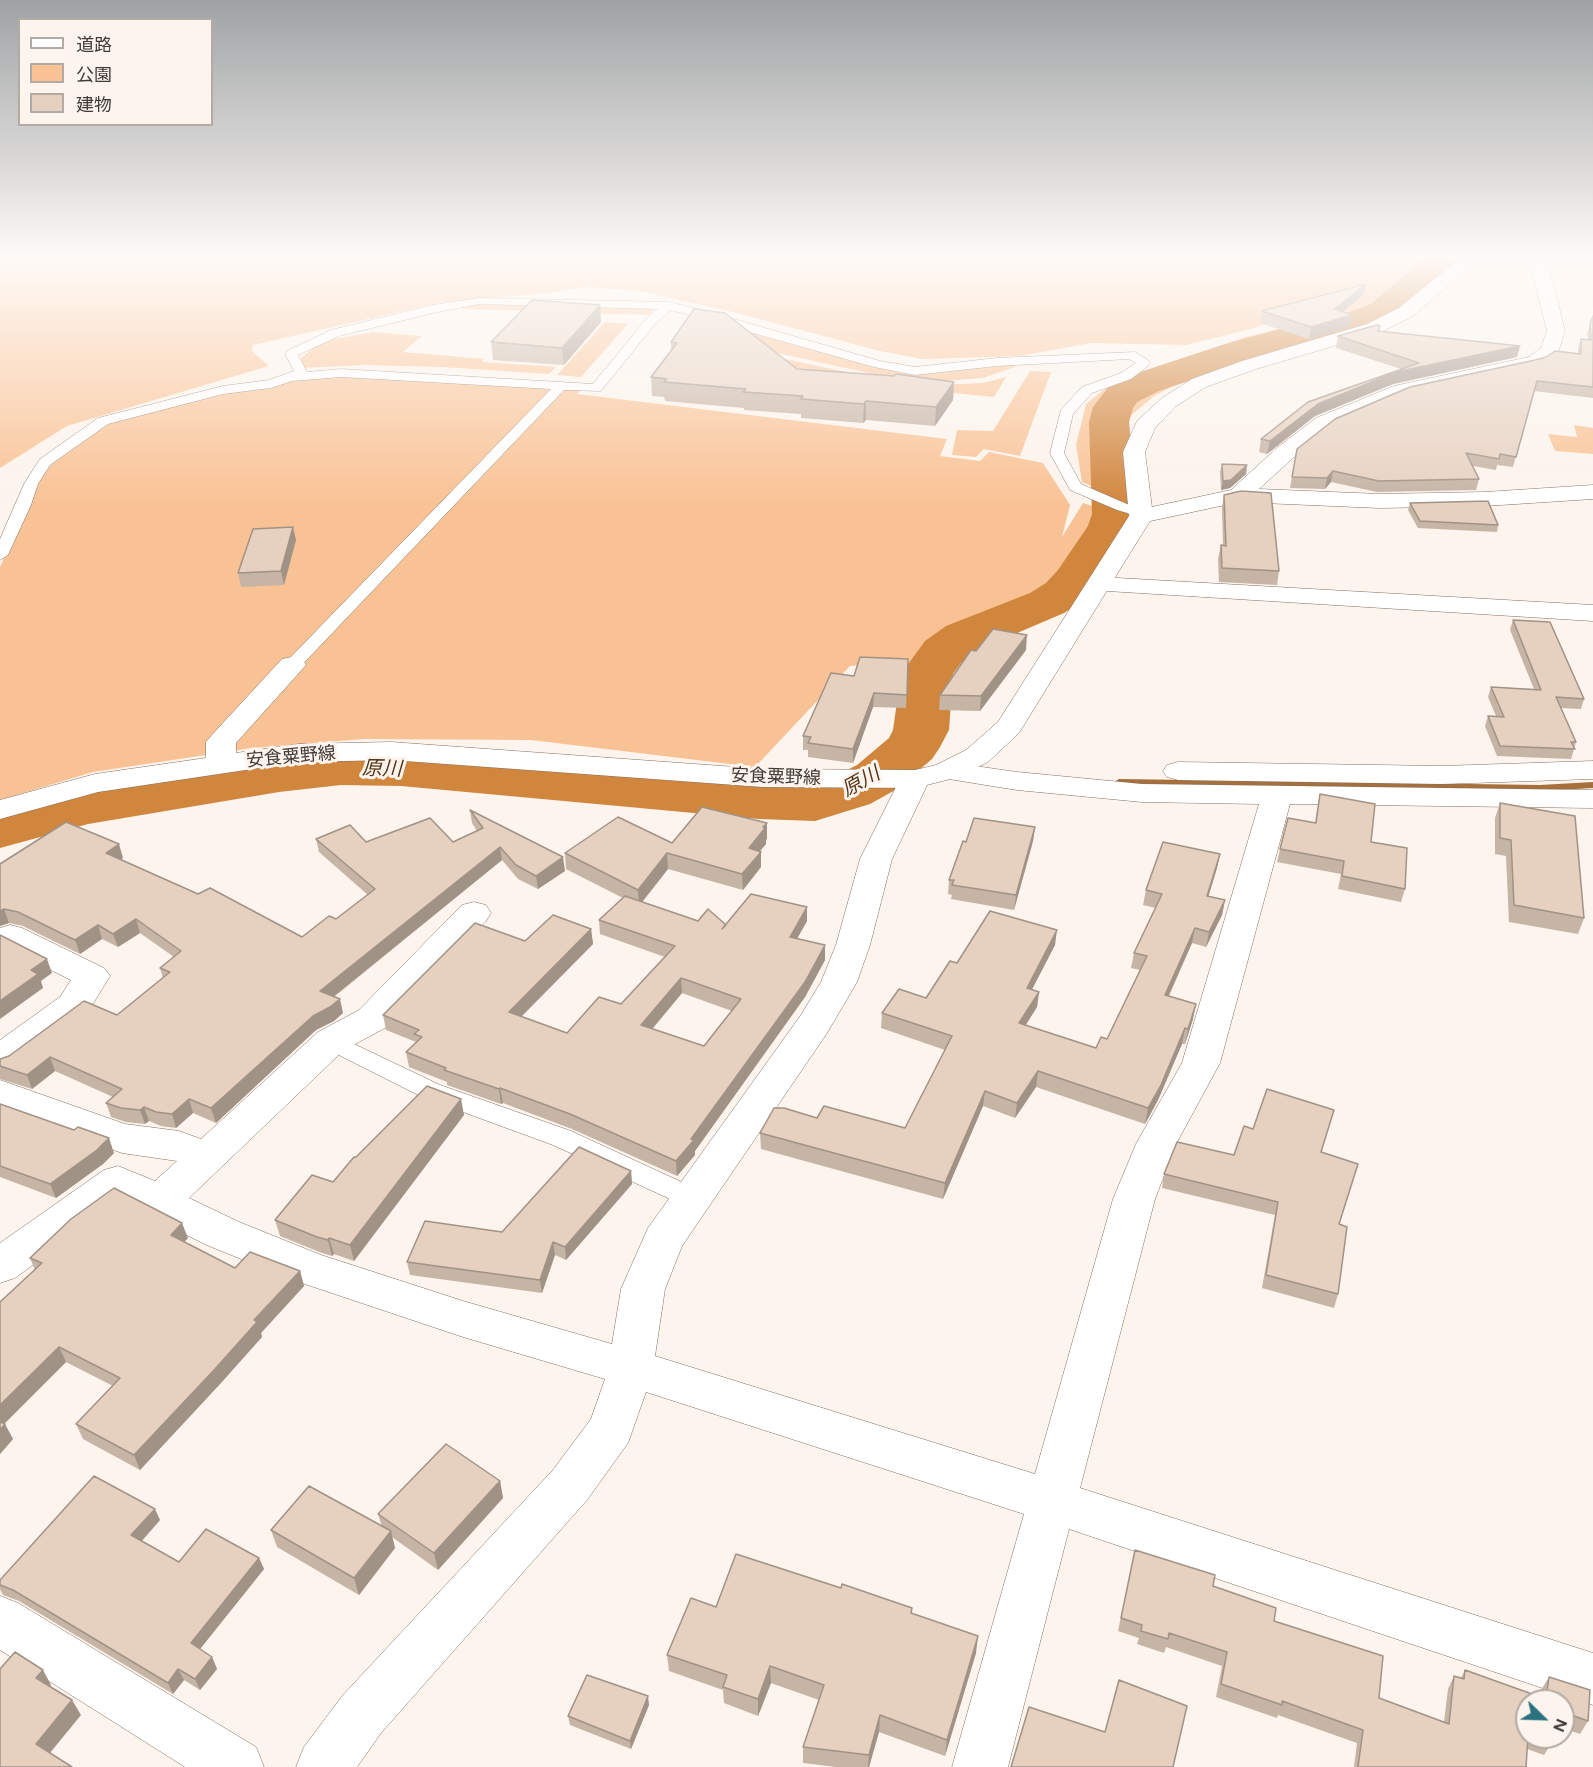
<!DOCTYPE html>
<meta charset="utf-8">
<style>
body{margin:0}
#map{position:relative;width:1593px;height:1767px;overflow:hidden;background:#fcf4ed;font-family:Figtree,"Noto Sans JP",sans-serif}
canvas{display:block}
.legend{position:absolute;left:18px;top:18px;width:195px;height:108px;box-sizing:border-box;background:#fcf4ed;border:2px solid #b2aaa3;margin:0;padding:8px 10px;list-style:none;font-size:18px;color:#423a33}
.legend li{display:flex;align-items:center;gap:12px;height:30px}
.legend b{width:30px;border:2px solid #b2aaa3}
.north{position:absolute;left:1515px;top:1689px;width:60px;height:60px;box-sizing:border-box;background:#fcf4ed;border:2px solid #b2aaa3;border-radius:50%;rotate:113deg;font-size:16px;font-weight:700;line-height:24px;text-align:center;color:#423a33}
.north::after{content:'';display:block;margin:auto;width:21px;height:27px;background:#2b727f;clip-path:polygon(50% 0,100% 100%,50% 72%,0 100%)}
</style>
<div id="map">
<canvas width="1593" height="1767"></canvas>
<ul class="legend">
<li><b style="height:8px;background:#fff"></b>道路</li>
<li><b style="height:16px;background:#f9c294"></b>公園</li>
<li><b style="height:16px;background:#e6d1c0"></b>建物</li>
</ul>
<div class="north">N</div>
</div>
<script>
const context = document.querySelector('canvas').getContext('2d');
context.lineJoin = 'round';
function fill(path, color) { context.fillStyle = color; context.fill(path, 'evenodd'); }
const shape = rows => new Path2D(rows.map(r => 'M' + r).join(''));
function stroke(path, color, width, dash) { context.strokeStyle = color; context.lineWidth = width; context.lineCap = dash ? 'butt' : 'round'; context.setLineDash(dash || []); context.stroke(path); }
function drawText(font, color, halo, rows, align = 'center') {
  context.font = font + ' Figtree,"Noto Sans JP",sans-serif'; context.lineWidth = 6; context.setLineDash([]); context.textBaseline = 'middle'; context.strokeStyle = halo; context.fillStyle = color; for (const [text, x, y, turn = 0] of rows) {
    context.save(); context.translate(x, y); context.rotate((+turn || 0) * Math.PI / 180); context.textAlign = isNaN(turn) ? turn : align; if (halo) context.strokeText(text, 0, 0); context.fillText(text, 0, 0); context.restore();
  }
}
fill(shape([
 [0,258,1431,258,1432,262,1398,293,1362,315,1306,307,1255,328,1186,345,1091,343,1019,356,923,359,880,351,733,312,639,291,586,287,547,293,439,303,253,345,252,351,269,366,67,426,0,468],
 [485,302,655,308,649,315,462,309,463,306],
 [1340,317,1359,323,1242,358,1193,375,1153,397,1128,418,1122,442,1119,498,1082,482,1076,445,1086,404,1111,384,1150,375,1245,337],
 [605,322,628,324,581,377,557,375],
 [738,329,888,370,930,374,998,364,1017,366,983,378,931,382,882,376,768,351],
 [374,332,422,336,403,352,484,359,482,362,556,367,549,374,442,367,366,365,302,368,301,358,322,341],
 [775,357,880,379,939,385,983,383,1006,377,994,397,883,386,782,383],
 [1030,371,1051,372,1020,456,984,449,976,457,952,455,957,430,993,431],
 [368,374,585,386,577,394,947,439,940,456,980,461,989,452,1043,463,1070,505,1062,537,1083,503,1120,515,1081,585,1042,610,939,652,933,670,909,669,895,662,850,666,755,767,531,740,364,739,252,748,93,772,0,800,0,567,41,476,71,444,106,425,153,410,302,377],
 [1574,425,1593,428,1593,454,1555,451,1548,434,1577,437]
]), '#f9c294');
fill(shape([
 [1119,779,1540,785,1593,782,1593,788,1540,791,1400,790,1116,784,1114,782,1119,779]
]), '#a66f3b');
fill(shape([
 [1426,258,1462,258,1458,265,1395,318,1358,334,1299,346,1254,359,1159,391,1137,402,1133,408,1129,422,1138,514,1134,526,1100,580,1080,603,1064,613,982,648,961,663,953,674,949,730,940,747,932,759,897,789,870,804,815,821,759,819,401,786,341,785,279,792,88,824,0,848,0,811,82,789,279,758,341,751,401,752,759,783,811,785,828,780,857,765,889,738,893,730,901,674,925,641,946,626,1030,593,1046,583,1058,570,1088,526,1092,514,1089,422,1093,407,1109,386,1131,375,1228,343,1293,325,1336,317,1371,304,1426,258]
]), '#d1863e');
const lane = shape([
 [479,298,669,302,702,310,880,361,915,367,997,358,1135,352,1148,360,1150,363,1148,366,1131,379,1092,393,1073,414,1064,453,1081,484,1127,504,1146,509,1149,512,1141,517,1117,510,1070,490,1050,453,1061,410,1082,387,1121,373,1136,363,1129,359,997,366,915,375,874,367,671,310,655,324,601,391,564,390,298,669,286,669,283,665,551,389,341,377,292,381,271,388,223,394,108,424,50,465,38,484,31,505,8,555,0,560,0,539,24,484,40,459,98,418,223,386,269,380,294,371,285,354,287,351,331,330,433,305,479,298],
 [479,304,658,309,647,318,593,384,341,369,307,372,298,355,339,336,433,313,479,304],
 [331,1033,440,1085,571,1131,701,1191,705,1198,701,1205,692,1208,683,1205,553,1145,422,1097,323,1047,319,1041,323,1035,331,1033]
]);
const street = shape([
 [1538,258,1556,258,1550,271,1565,331,1557,355,1543,365,1532,368,1407,395,1332,428,1293,458,1259,489,1380,494,1485,492,1593,485,1593,499,1485,506,1380,508,1239,502,1141,523,1133,521,1129,516,1133,511,1231,490,1277,448,1316,418,1394,386,1529,357,1541,348,1547,331,1532,271,1538,258],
 [1100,577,1593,605,1593,621,1091,590,1087,585,1091,580,1100,577],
 [1593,761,1593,779,1442,784,1178,780,1167,777,1163,771,1167,765,1178,762,1442,766,1593,761],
 [947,762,1017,772,1142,784,1593,790,1593,808,1290,804,1220,1063,1176,1144,1155,1199,1080,1488,1593,1653,1593,1705,1069,1529,1008,1767,952,1767,1024,1514,646,1392,628,1443,587,1500,381,1733,357,1767,296,1767,304,1747,343,1695,553,1470,591,1419,605,1379,463,1337,293,1280,209,1246,143,1214,121,1200,15,1278,0,1283,0,1243,104,1170,118,1166,155,1181,177,1161,122,1153,0,1109,0,1080,125,1124,179,1131,201,1139,318,1032,359,1010,462,905,474,902,486,905,491,913,486,921,385,1028,344,1050,189,1198,239,1222,321,1255,463,1301,612,1344,621,1289,648,1228,801,1015,821,982,836,945,860,859,900,779,904,773,915,770,926,773,930,779,892,859,870,945,857,982,827,1033,682,1246,665,1289,655,1356,1035,1474,1113,1199,1136,1144,1182,1063,1259,804,1142,802,1017,790,936,777,932,771,936,765,947,762],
 [10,925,22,928,104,968,110,976,86,1015,13,1068,0,1072,0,1040,60,997,71,980,0,945,0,928,10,925],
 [0,1596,18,1603,256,1747,264,1767,185,1767,0,1650,0,1596]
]);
const secondary = shape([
 [1460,258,1479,258,1413,316,1381,332,1256,369,1206,387,1176,406,1155,428,1145,452,1153,516,1019,733,988,762,958,777,915,788,763,787,391,760,299,762,98,792,0,819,0,800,95,774,206,758,206,742,211,736,282,659,292,657,302,659,306,665,236,743,236,753,299,744,391,742,763,769,915,770,936,765,966,750,998,722,1129,516,1123,452,1137,421,1162,398,1192,379,1242,361,1367,324,1399,308,1460,258]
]);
stroke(lane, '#837061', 1);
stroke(street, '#837061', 1);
stroke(secondary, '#837061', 1);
fill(lane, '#fff');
fill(street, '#fff');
fill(secondary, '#fff');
fill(shape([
 [1363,295,1343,312,1350,327,1309,339,1260,323,1262,311],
 [1593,316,1593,398,1534,391,1513,467,1497,465,1496,470,1473,466,1479,479,1476,490,1377,492,1331,482,1325,489,1290,488,1297,449,1578,353,1578,348,1581,339,1588,339,1587,333],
 [601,322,564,365,493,360,491,342],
 [1380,326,1378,331,1517,357,1393,384,1315,416,1267,454,1259,452,1261,439,1401,369,1336,348,1338,336],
 [671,342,797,369,954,382,953,400,935,426,866,420,863,423,801,418,801,414,744,410,744,408,665,401,664,397,652,396,651,377,671,351],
 [1222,464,1247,465,1246,474,1230,488,1221,490,1220,472],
 [1224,495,1279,571,1277,585,1219,582,1218,559,1221,545,1223,546,1222,508],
 [1410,503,1498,525,1497,532,1418,528,1408,510],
 [293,527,296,540,284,585,241,587,238,573],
 [1513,620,1584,699,1581,709,1561,708,1576,742,1571,759,1497,756,1485,726,1488,716,1496,716,1488,697,1491,687,1534,689,1510,630],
 [1026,650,980,711,939,710,940,695],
 [908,659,906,708,873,707,853,763,808,757,808,750,803,750,803,736,854,676],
 [1320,794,1371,842,1405,889,1401,902,1338,889,1341,874,1277,862,1280,849,1315,822],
 [1500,803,1584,918,1578,934,1509,922,1506,856,1495,854,1495,818],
 [470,810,565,871,538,889,518,879,502,860,334,997,343,1013,334,1021,316,1030,216,1123,193,1113,176,1128,161,1126,149,1121,145,1124,126,1122,111,1117,106,1103,113,1097,55,1071,32,1089,0,1079,0,1059,117,1015,163,978,160,968,174,957,140,933,118,947,102,939,80,954,23,926,9,923,0,926,0,864,123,858,120,860,198,894,302,937,336,919,368,895,319,852,316,839,366,842,453,842,477,831,472,823],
 [767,823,767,839,766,840,766,844,760,851,761,867,743,890,668,869,642,902,698,921,726,925,807,907,807,921,797,939,825,960,805,997,695,1151,695,1155,677,1176,572,1129,503,1103,501,1104,447,1085,447,1082,409,1067,406,1052,416,1042,386,1030,383,1015,525,941,591,929,593,944,521,1017,567,1033,621,1004,665,957,600,934,599,920,623,898,566,869,565,853,672,843],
 [682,993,732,1011,704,1046,652,1029],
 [1035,827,1033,841,1014,910,951,899,952,895,948,894,949,880],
 [1220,854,1217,868,1208,896,1225,900,1222,915,1206,947,1192,943,1169,996,1193,1019,1185,1044,1182,1044,1158,1100,1145,1124,1036,1087,1015,1118,983,1106,943,1199,761,1149,760,1133,817,1118,905,1128,945,1050,881,1028,882,1013,926,998,957,963,1055,945,1032,989,1039,992,1037,1007,1026,1025,1096,1048,1107,1039,1140,970,1131,968,1134,953,1156,908,1143,905,1146,890],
 [0,1104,114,1153,103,1164,56,1198,0,1177],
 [1334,1110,1321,1152,1339,1225,1338,1294,1334,1308,1262,1288,1275,1215,1162,1188,1164,1174,1234,1155,1253,1129],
 [464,1115,354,1261,334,1254,332,1256,322,1253,280,1236,275,1220,333,1182,356,1157],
 [631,1171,632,1184,566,1260,555,1255,542,1293,410,1275,407,1262,502,1232],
 [188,1238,184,1242,235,1268,300,1271,304,1286,261,1333,262,1337,220,1384,140,1470,83,1439,76,1424,113,1386,66,1362,4,1424,13,1439,0,1454,0,1302,35,1270,30,1258],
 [500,1481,503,1498,438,1570,392,1537,395,1548,359,1595,277,1547,271,1530,382,1527,378,1514],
 [160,1520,142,1541,179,1562,259,1558,264,1569,200,1649,212,1657,217,1669,200,1690,184,1680,173,1694,19,1601,3,1595,0,1589,0,1580],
 [1135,1550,1213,1586,1274,1621,1379,1698,1444,1722,1448,1689,1454,1676,1461,1678,1465,1670,1540,1697,1541,1690,1549,1677,1588,1721,1580,1734,1563,1728,1563,1701,1527,1701,1527,1737,1552,1737,1552,1742,1544,1755,1527,1749,1526,1767,1354,1767,1357,1743,1278,1715,1277,1718,1216,1697,1222,1666,1166,1647,1164,1653,1137,1644,1139,1638,1118,1631],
 [841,1588,912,1608,912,1613,976,1653,945,1756,879,1732,869,1767,836,1767,803,1763,803,1747,819,1700,771,1683,758,1716,724,1703,723,1690,669,1671,667,1655],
 [649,1705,631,1749,570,1725,568,1716]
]), '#c6b4a5');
fill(shape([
 [1366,284,1363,295,1333,320,1335,309],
 [600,305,601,322,564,365,562,348],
 [1352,315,1350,327,1309,339,1311,327],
 [1520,346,1517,357,1393,384,1315,416,1267,454,1270,441,1318,404,1396,372],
 [954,382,953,400,935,426,936,407],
 [866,401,866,420,863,423,864,404],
 [1247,465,1246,474,1230,488,1221,490,1223,481],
 [1333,471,1331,482,1325,489,1327,478],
 [293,527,296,540,284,585,281,571],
 [1027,635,1026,650,980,711,981,696],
 [874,693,873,707,853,763,853,749],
 [767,823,767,839,766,840,766,844,749,864,749,848],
 [1035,827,1033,841,1014,910,1016,895],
 [119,844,123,858,110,866,106,853],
 [500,847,502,860,323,1005,320,991],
 [761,852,761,867,743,890,742,874],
 [667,853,668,869,639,906,638,890],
 [1220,854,1217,868,1204,911,1207,896],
 [563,857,565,871,538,889,536,876],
 [1225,900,1222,915,1206,947,1209,932],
 [807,907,807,921,790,951,790,937],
 [4,909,9,923,0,926,0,911],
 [136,919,140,933,118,947,113,934],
 [98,925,102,939,80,954,75,940],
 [1195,928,1192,943,1162,1010,1165,995],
 [591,929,593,944,511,1027,509,1012],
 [1057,930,1055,945,1025,1003,1027,988],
 [825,945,825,960,805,997,695,1151,695,1155,677,1176,676,1161],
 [47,959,52,973,41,981,43,988,0,1019,0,1001,31,970],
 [681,978,682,993,643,1040,641,1025],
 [1039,992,1037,1007,1017,1038,1019,1023],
 [340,999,343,1013,334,1021,316,1030,216,1123,211,1108,313,1016],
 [1196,1004,1193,1019,1185,1044,1188,1029],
 [1185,1028,1182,1044,1158,1100,1145,1124,1148,1108],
 [50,1057,55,1071,32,1089,27,1075],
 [1038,1071,1036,1087,1015,1118,1017,1103],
 [500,1088,503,1103,501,1104,499,1089],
 [985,1091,983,1106,943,1199,945,1183],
 [189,1099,193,1113,176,1128,172,1114],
 [461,1099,464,1115,354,1261,350,1245],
 [144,1107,149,1121,145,1124,140,1110],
 [109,1138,114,1153,103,1164,56,1198,50,1184],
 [631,1171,632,1184,566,1260,565,1247],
 [182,1223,188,1238,176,1250,171,1235],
 [329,1238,334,1254,332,1256,328,1240],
 [553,1242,555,1255,542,1293,540,1280],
 [300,1271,304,1286,261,1333,262,1337,220,1384,140,1470,134,1455,254,1320],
 [59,1347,66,1362,0,1428,0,1405],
 [5,1424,13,1439,0,1454,0,1430],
 [500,1481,503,1498,438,1570,434,1553],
 [155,1509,160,1520,136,1547,131,1535],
 [391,1531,395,1548,359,1595,354,1578],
 [259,1558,264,1569,196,1654,191,1643],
 [978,1636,976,1653,945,1756,947,1740],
 [212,1657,217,1669,200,1690,195,1679],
 [770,1666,771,1683,758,1716,758,1699],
 [178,1669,184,1680,173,1694,168,1683],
 [43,1670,51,1685,45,1693,36,1678],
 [648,1696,649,1705,631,1749,630,1741],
 [72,1700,81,1715,45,1759,36,1744],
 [880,1715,879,1732,869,1767,868,1767,869,1755]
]), '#a19286');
const building = shape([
 [1366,284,1335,309,1352,315,1311,327,1262,311,1366,284],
 [532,300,600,305,562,348,491,342,532,300],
 [694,309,725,313,797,369,894,376,896,374,954,382,936,407,866,401,864,404,801,399,803,396,743,392,746,389,664,382,667,379,651,377,677,343,671,342,694,309],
 [1593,316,1593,387,1537,381,1516,457,1500,454,1499,459,1466,453,1479,479,1379,481,1333,471,1327,478,1292,477,1297,449,1335,419,1410,387,1535,360,1546,357,1555,351,1581,354,1581,339,1591,340,1590,323,1593,316],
 [1377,325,1380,326,1378,331,1520,346,1396,372,1318,404,1270,441,1261,439,1308,402,1419,363,1338,336,1377,325],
 [1222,464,1247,465,1231,480,1223,481,1222,464],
 [1241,491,1271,493,1279,571,1222,568,1221,545,1226,546,1224,495,1241,491],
 [1488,501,1498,525,1420,521,1410,503,1488,501],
 [293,527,281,571,238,573,253,529,293,527],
 [1513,620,1550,622,1584,699,1556,697,1576,742,1571,742,1575,749,1500,746,1488,716,1504,717,1491,687,1541,690,1513,620],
 [993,629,1027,635,981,696,940,695,971,650,976,651,993,629],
 [860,657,908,659,907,695,874,693,853,749,808,743,811,737,803,736,831,673,854,676,860,657],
 [1320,794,1375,804,1371,842,1407,848,1405,889,1342,876,1344,861,1280,849,1288,818,1316,823,1320,794],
 [1500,803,1575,816,1584,918,1514,905,1511,840,1500,838,1500,803],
 [702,807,767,823,763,827,765,828,749,848,761,852,742,874,667,853,638,890,565,853,618,817,672,843,702,807],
 [470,810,563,857,536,876,516,865,500,847,320,991,340,999,330,1007,313,1016,211,1108,189,1099,172,1114,156,1112,144,1107,140,1110,121,1108,106,1103,122,1089,50,1057,27,1075,0,1066,0,1059,9,1056,84,1001,117,1015,170,972,160,968,181,951,136,919,113,934,98,925,75,940,18,912,4,909,0,911,0,864,66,822,119,844,106,853,198,894,210,888,302,937,329,916,336,919,375,889,316,839,350,825,366,842,430,818,453,842,483,828,470,810],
 [974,818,1035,827,1016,895,952,885,954,880,949,880,963,841,966,842,974,818],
 [1163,842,1220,854,1207,896,1225,900,1209,932,1195,928,1165,995,1196,1004,1188,1029,1185,1028,1161,1085,1148,1108,1038,1071,1017,1103,985,1091,945,1183,760,1133,774,1108,784,1108,817,1118,824,1106,905,1128,952,1036,882,1013,899,989,926,998,950,961,957,963,990,911,1057,930,1027,988,1039,992,1019,1023,1096,1048,1101,1037,1107,1039,1147,956,1134,953,1162,894,1146,890,1163,842],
 [751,894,807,907,790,937,825,945,805,982,691,1139,694,1140,676,1161,570,1114,500,1088,499,1089,444,1070,446,1068,406,1052,422,1037,414,1034,419,1030,383,1015,475,923,525,941,553,915,591,929,509,1012,567,1033,599,997,621,1004,675,946,599,920,625,896,698,921,708,909,726,925,722,929,751,894],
 [681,978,741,999,704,1046,641,1025,681,978],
 [0,935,47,959,31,970,38,974,0,1001,0,935],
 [427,1086,461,1099,350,1245,329,1238,328,1240,317,1237,275,1220,312,1175,333,1182,354,1157,356,1157,427,1086],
 [1267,1089,1334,1110,1321,1152,1358,1164,1339,1224,1347,1227,1338,1294,1266,1275,1278,1202,1164,1174,1177,1142,1234,1155,1244,1126,1253,1129,1267,1089],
 [0,1104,74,1130,78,1127,109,1138,97,1150,50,1184,0,1166,0,1104],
 [579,1147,631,1171,565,1247,553,1242,540,1280,407,1262,425,1221,502,1232,579,1147],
 [114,1188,182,1223,171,1235,235,1268,250,1252,300,1271,254,1320,257,1322,215,1369,134,1455,76,1424,120,1378,59,1347,0,1405,0,1302,42,1263,30,1258,71,1219,114,1188],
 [0,1422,5,1424,0,1430,0,1422],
 [446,1444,500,1481,434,1553,378,1514,446,1444],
 [94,1476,155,1509,131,1535,179,1562,206,1529,259,1558,191,1643,212,1657,195,1679,178,1669,168,1683,13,1590,0,1585,0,1580,94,1476],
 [309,1486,391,1531,354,1578,271,1530,309,1486],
 [1135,1550,1215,1575,1213,1586,1276,1608,1274,1621,1383,1656,1379,1698,1449,1724,1454,1676,1464,1679,1465,1670,1546,1699,1549,1677,1590,1690,1588,1721,1563,1712,1563,1701,1527,1701,1527,1737,1528,1737,1526,1767,1358,1767,1363,1730,1282,1701,1282,1705,1221,1684,1227,1652,1169,1633,1168,1639,1141,1631,1142,1625,1121,1618,1135,1550],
 [736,1554,841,1588,842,1584,912,1608,911,1613,978,1636,947,1740,880,1715,869,1755,803,1747,824,1685,770,1666,758,1699,723,1687,727,1675,667,1655,691,1598,716,1607,736,1554],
 [15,1652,43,1670,36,1678,72,1700,36,1744,72,1767,0,1767,0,1669,15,1652],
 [587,1675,648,1696,630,1741,568,1716,587,1675],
 [1119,1680,1187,1706,1173,1767,1011,1767,1029,1707,1105,1732,1119,1680],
 [1538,1737,1552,1737,1552,1742,1538,1737]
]);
fill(building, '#e6d1c0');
stroke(building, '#a19286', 1.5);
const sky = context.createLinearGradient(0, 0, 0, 505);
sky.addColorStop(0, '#9fa2a4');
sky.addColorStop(0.51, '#fefaf7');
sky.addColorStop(1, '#fefaf700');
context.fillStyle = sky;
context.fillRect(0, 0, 1593, 505);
drawText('18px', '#423a33', '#fcf4ed', [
 ["安食粟野線",291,757,-5],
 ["安食粟野線",776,777,2]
]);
drawText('italic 20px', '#563619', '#fcf4ed', [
 ["原川",382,769,2],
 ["原川",861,782,-29]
]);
</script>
